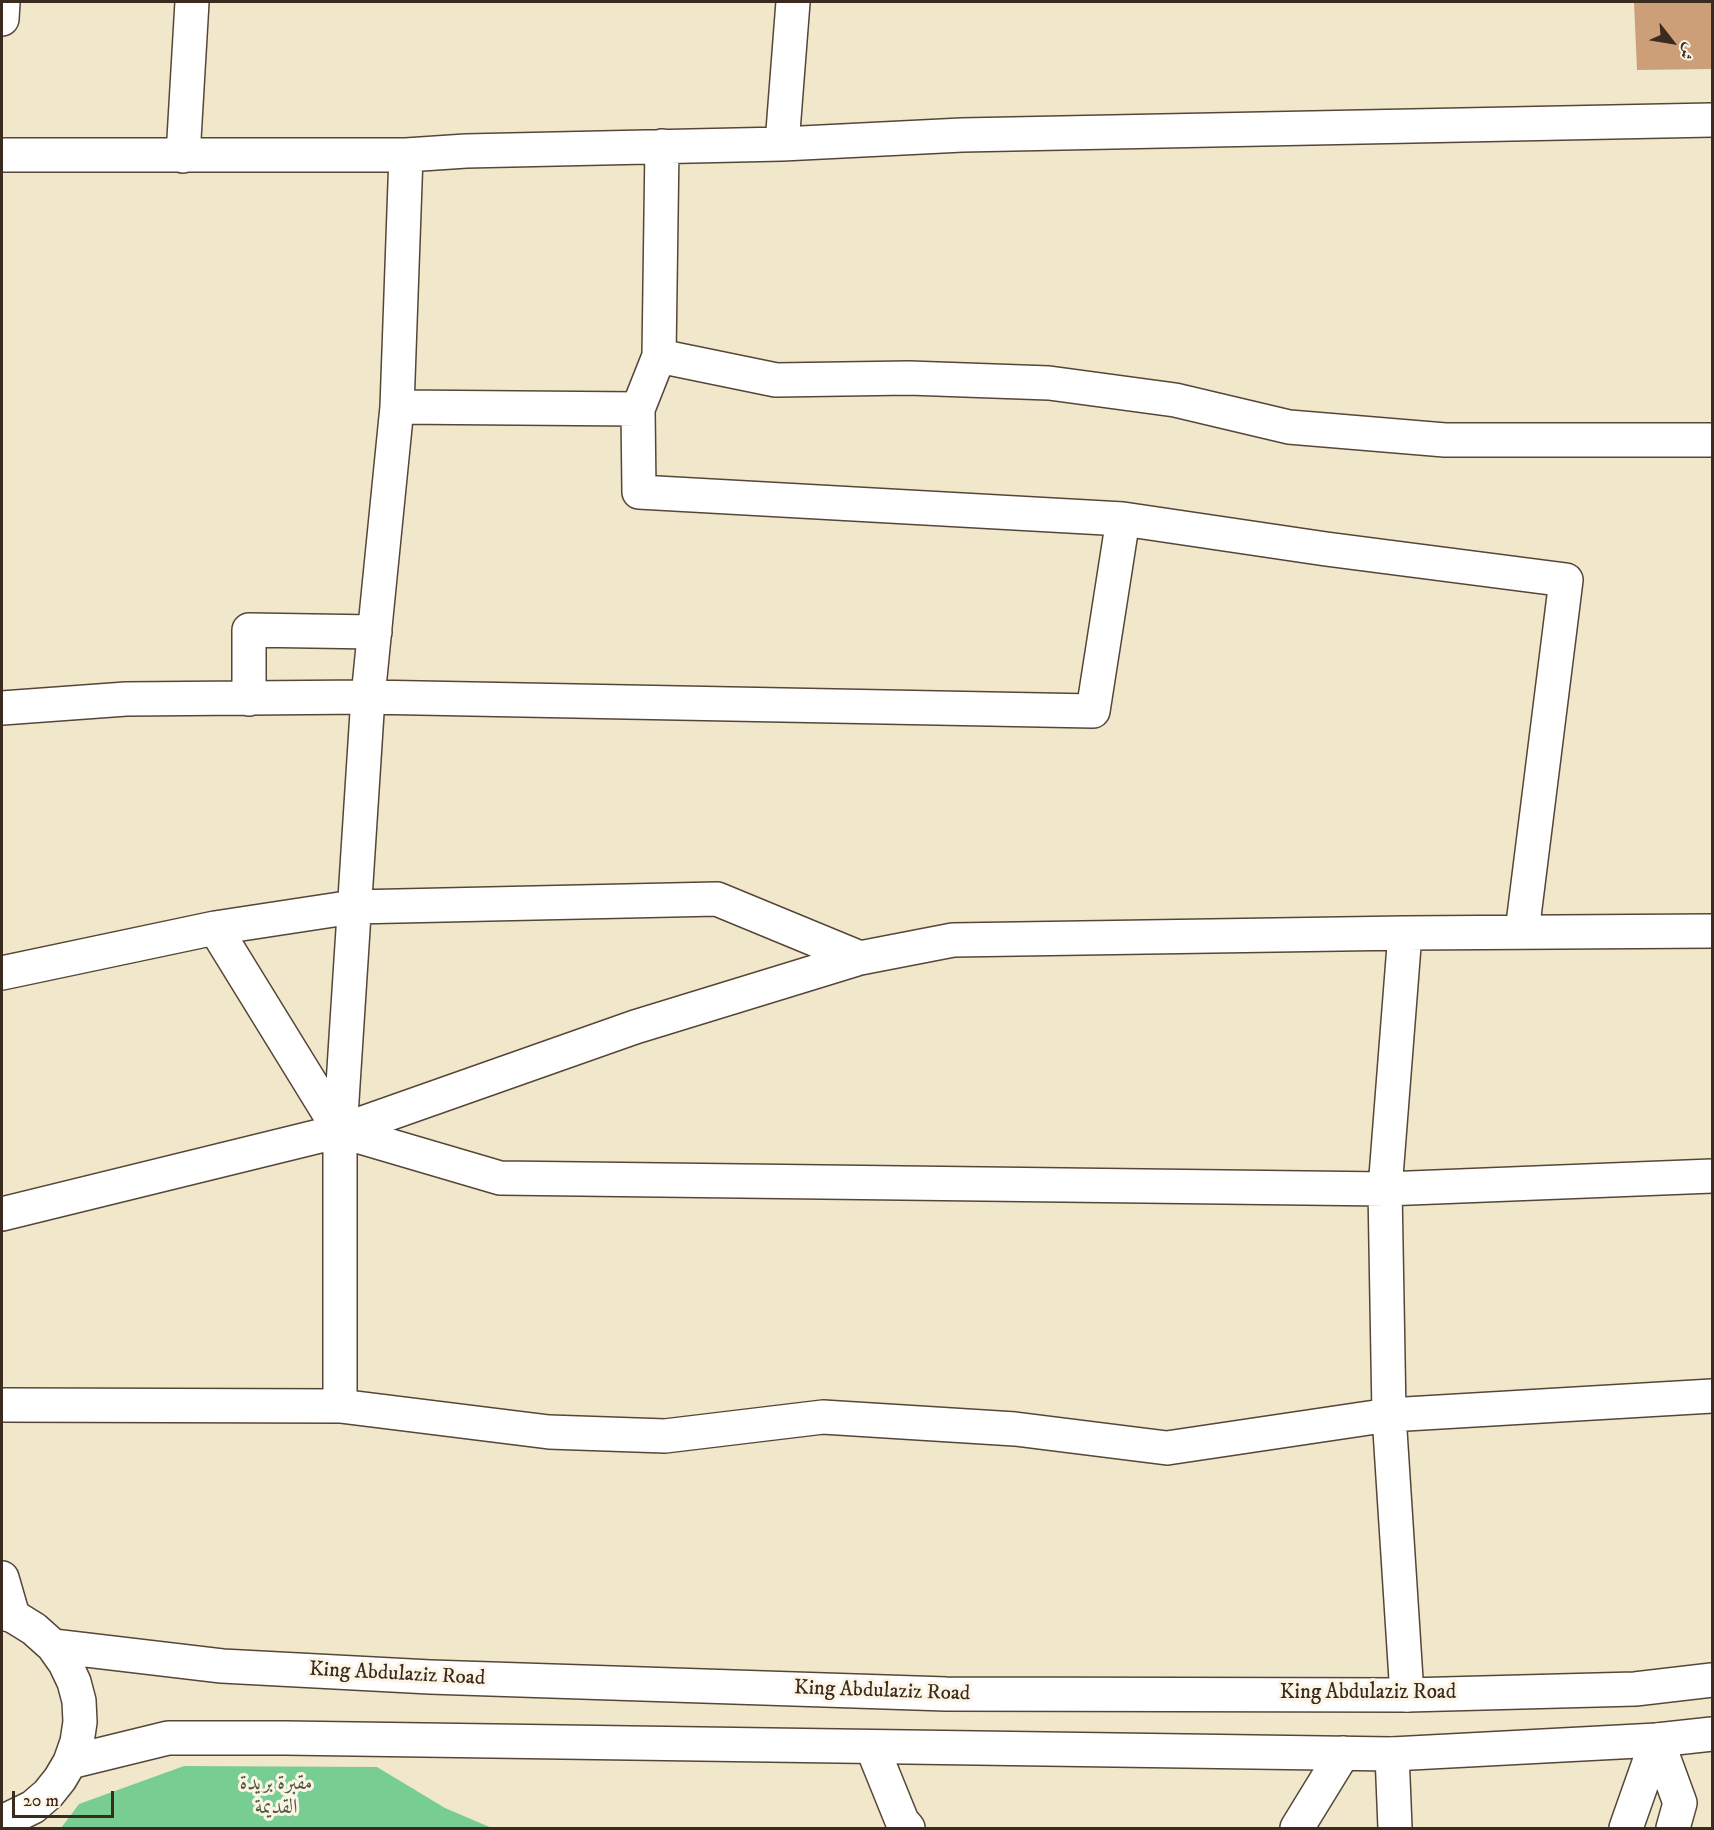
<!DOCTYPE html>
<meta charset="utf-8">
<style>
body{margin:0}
#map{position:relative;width:1714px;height:1830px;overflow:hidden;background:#f1e7cb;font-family:"IM FELL DW Pica",Amiri,serif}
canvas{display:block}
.frame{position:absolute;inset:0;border:3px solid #3b2a1e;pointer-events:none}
.north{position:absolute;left:1642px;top:12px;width:60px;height:60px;-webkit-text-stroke:4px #fcf5e5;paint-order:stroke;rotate:121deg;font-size:16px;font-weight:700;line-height:24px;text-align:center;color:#3b2a1e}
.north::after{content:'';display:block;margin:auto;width:21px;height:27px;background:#3b2a1e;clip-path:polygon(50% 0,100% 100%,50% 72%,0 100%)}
.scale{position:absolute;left:12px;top:1791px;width:102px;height:27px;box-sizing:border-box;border:3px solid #3b2a1e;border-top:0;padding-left:8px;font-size:18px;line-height:21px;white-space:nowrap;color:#3b2a1e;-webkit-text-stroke:4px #fcf5e5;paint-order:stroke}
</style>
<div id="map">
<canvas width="1714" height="1830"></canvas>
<div class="frame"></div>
<div class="north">ش</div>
<div class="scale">20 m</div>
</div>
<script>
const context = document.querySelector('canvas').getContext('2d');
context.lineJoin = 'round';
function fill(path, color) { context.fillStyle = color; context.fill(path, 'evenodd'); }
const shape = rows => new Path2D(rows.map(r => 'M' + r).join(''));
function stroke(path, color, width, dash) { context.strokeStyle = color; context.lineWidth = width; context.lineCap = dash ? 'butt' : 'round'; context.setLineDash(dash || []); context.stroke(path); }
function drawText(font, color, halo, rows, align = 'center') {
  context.font = font + ' "IM FELL DW Pica",Amiri,serif'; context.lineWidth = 6; context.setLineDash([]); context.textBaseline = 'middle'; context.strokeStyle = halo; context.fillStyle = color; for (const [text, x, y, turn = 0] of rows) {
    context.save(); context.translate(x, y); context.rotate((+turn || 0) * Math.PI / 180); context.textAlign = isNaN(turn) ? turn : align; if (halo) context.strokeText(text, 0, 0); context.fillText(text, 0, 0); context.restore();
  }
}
fill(shape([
 [184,1766,377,1767,445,1808,492,1828,61,1828,79,1804]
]), '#78ce92');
fill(shape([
 [1634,2,1712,2,1712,69,1637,70]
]), '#cc9f78');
const minor = shape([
 [2,19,3,2],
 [782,144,793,2],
 [662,146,659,356,638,409,639,492,1123,519,1326,549,1566,580,1522,932],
 [2,155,406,155,466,151,782,144,962,135,1712,120],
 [183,156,192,2],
 [659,356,776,380,909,378,1049,383,1175,400,1289,427,1445,440,1712,440],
 [397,407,638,409],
 [249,699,249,630,375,632],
 [2,708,126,699,368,697,1093,711,1123,519],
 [215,928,340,1131,500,1178,1385,1189,1712,1176],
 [1405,933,1385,1189,1389,1415,1407,1695],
 [2,973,215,928,353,907,717,899,860,958],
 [2,1214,340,1131,635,1027,860,958,953,940,1405,933,1712,931],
 [2,1405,340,1406,549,1432,665,1436,823,1417,1015,1429,1167,1448,1389,1415,1712,1396],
 [340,1406,340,1131,368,697,397,407,406,155],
 [2,1578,13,1616],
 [872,1747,902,1821,908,1828],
 [1392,1754,1395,1828],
 [1297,1828,1343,1753]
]);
const major = shape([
 [1657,1740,1680,1803,1673,1828],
 [1626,1828,1657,1740]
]);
const highway = shape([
 [2,1613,13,1616,34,1629,53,1646,65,1663,74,1682,79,1701,80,1722,77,1742,70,1762,60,1779,48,1794,33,1807,2,1822],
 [53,1646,222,1666,430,1677,946,1694,1407,1695,1635,1689,1712,1680],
 [70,1762,168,1738,285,1738,1392,1754,1657,1740,1712,1734]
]);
stroke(minor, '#564638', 36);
stroke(major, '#564638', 36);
stroke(highway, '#564638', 36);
stroke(minor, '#fff', 33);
stroke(major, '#fff', 33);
stroke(highway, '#fff', 33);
drawText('21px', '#3b2a1e', '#fcf5e5', [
 ["King Abdulaziz Road",397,1675,3],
 ["King Abdulaziz Road",882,1692,2],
 ["King Abdulaziz Road",1368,1694]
]);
drawText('21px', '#4d5b41', '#fcf5e5', [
 ["مقبرة بريدة",276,1785],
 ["القديمة",276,1809]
]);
</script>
